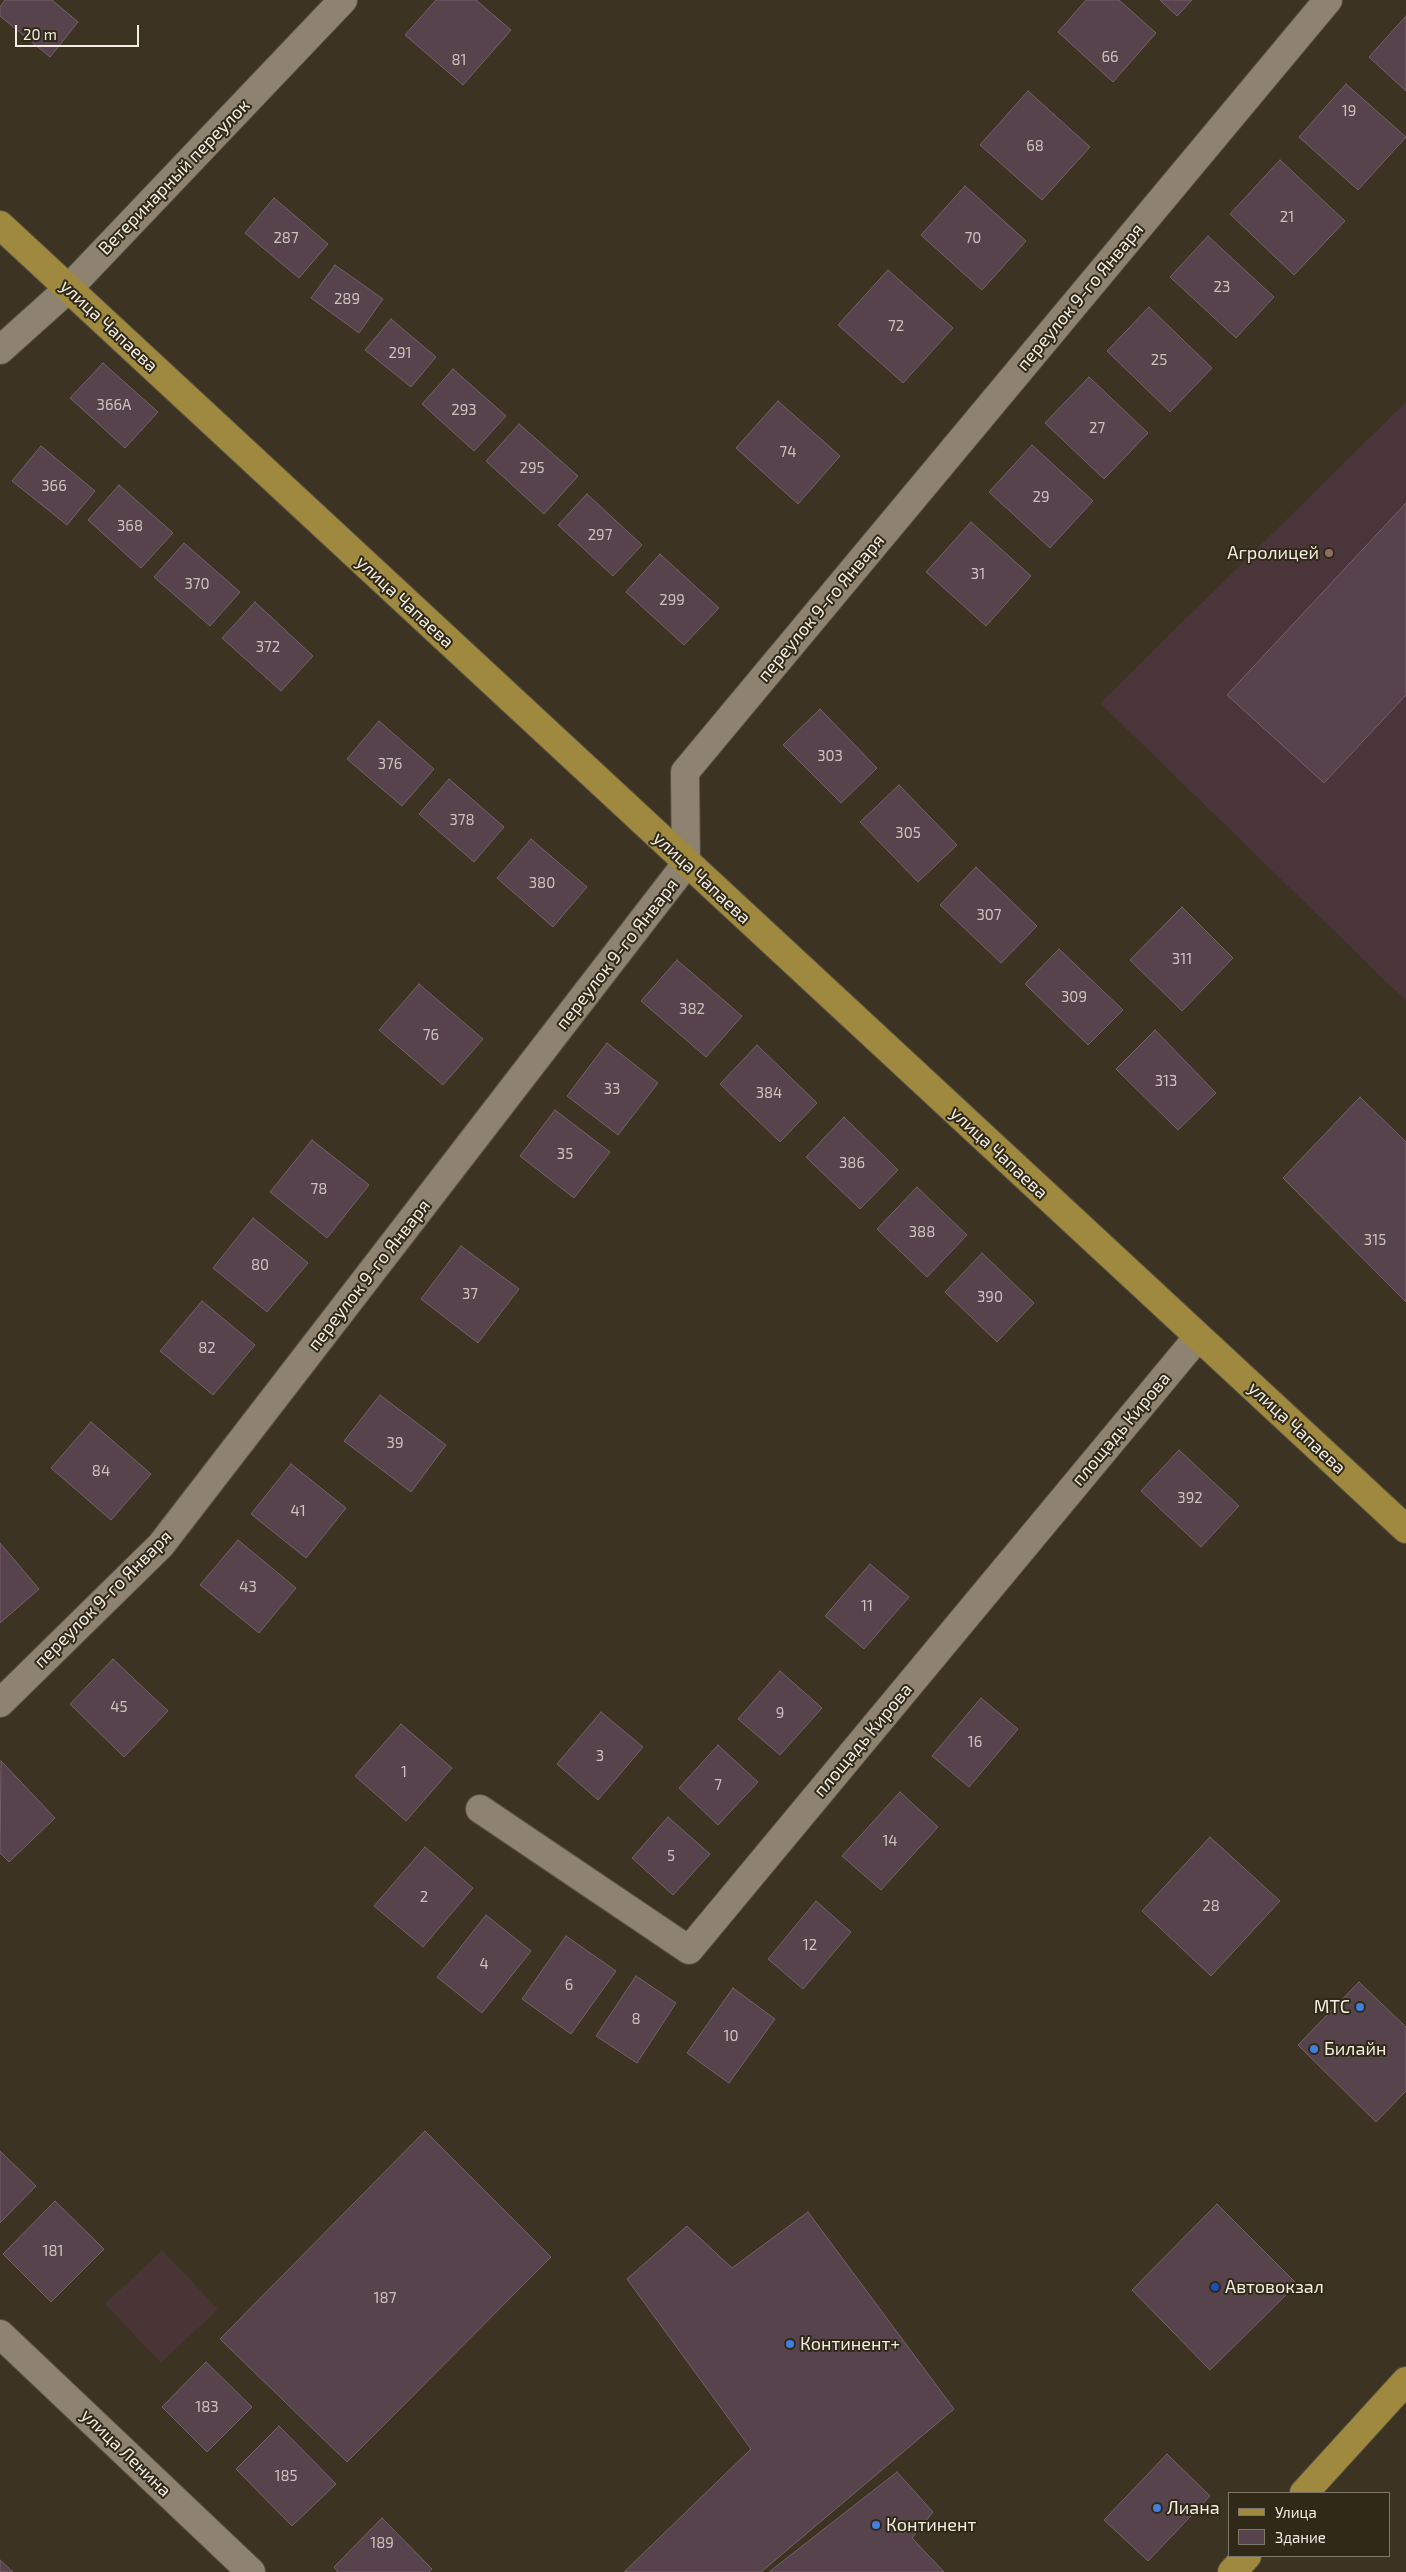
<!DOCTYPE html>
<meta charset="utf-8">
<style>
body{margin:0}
#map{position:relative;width:1406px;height:2572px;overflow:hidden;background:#3c3322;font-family:"Exo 2",sans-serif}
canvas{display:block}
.legend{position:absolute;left:1228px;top:2492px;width:162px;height:65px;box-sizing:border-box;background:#312918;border:1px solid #7f7769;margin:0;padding:6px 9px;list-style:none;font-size:15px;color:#f3ede3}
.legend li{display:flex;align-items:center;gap:10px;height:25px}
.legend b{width:25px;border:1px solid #7f7769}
.scale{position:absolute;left:15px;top:25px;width:124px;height:22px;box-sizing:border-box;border:2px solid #f3ede3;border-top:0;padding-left:6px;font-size:15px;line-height:18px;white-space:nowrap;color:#f3ede3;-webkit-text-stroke:4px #312918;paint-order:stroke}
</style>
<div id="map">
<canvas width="1406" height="2572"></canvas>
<ul class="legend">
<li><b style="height:6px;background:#9e893e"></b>Улица</li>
<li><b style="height:14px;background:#56434b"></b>Здание</li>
</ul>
<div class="scale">20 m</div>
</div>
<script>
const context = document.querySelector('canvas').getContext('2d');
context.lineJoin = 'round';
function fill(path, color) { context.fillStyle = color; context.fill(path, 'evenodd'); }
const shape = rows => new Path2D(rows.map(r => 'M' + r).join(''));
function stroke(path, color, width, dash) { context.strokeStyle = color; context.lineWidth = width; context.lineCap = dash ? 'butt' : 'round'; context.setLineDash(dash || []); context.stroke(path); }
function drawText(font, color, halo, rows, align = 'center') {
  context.font = font + ' "Exo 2",sans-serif'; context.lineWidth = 4; context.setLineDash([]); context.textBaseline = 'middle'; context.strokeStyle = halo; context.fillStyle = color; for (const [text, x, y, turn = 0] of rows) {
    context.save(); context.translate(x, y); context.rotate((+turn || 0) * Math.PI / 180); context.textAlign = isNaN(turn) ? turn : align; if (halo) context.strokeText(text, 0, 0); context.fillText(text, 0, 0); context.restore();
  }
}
fill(shape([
 [162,2250,218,2309,161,2363,105,2304]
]), '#4a3536');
fill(shape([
 [1406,402,1406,1001,1100,703]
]), '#4a353a');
const building = shape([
 [5,0,52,0,78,22,50,57,0,16,0,7,5,0],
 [436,0,476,0,511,30,463,85,405,35,436,0],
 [1086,0,1119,0,1156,33,1113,82,1058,32,1086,0],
 [1160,0,1192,0,1177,16,1160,0],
 [1406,16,1406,91,1369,57,1406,16],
 [1346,84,1406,137,1358,190,1299,137,1346,84],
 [1028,91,1090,147,1042,200,980,145,1028,91],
 [1280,160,1345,221,1294,275,1230,214,1280,160],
 [965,186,1026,241,982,290,921,235,965,186],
 [274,198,328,244,299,278,245,233,274,198],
 [1208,236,1274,297,1236,338,1170,277,1208,236],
 [335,265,383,299,359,333,311,298,335,265],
 [888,270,953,328,903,383,838,325,888,270],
 [1149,307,1212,368,1170,412,1107,351,1149,307],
 [391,319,436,357,411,387,365,350,391,319],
 [103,363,158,412,125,448,70,398,103,363],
 [453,369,506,416,474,451,422,404,453,369],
 [1089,377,1148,433,1104,479,1045,423,1089,377],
 [778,401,840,456,798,504,736,448,778,401],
 [519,424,578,476,544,514,486,461,519,424],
 [1032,445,1093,501,1050,548,989,492,1032,445],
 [41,446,95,491,67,525,12,481,41,446],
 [119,485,173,533,141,568,88,520,119,485],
 [587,494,642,545,613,576,558,525,587,494],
 [1406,503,1406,695,1324,783,1227,695,1406,503],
 [971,522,1031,576,986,626,926,572,971,522],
 [184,543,240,592,210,626,154,577,184,543],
 [660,554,719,608,684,645,626,592,660,554],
 [255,602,313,656,281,691,222,638,255,602],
 [820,709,877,768,841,803,783,745,820,709],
 [379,721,434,769,402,806,347,759,379,721],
 [449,779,504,827,474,862,419,814,449,779],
 [899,785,957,845,918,882,860,822,899,785],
 [531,839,587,887,553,927,497,878,531,839],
 [976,867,1037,926,1001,963,940,905,976,867],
 [1182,907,1233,958,1182,1011,1130,960,1182,907],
 [1059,949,1123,1010,1088,1045,1025,984,1059,949],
 [677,960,742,1016,706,1057,641,1001,677,960],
 [419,984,483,1039,443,1085,379,1030,419,984],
 [1155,1030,1216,1093,1178,1130,1116,1069,1155,1030],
 [607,1043,658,1083,618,1135,567,1096,607,1043],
 [757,1045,817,1103,780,1142,720,1084,757,1045],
 [1360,1097,1406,1142,1406,1302,1283,1178,1360,1097],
 [555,1110,610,1152,574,1198,520,1156,555,1110],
 [844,1117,898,1170,860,1209,806,1157,844,1117],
 [312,1140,369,1185,327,1238,270,1192,312,1140],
 [917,1187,967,1235,927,1277,877,1229,917,1187],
 [253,1218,308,1263,267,1312,213,1268,253,1218],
 [461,1246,519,1289,478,1343,421,1299,461,1246],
 [982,1253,1034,1303,997,1342,945,1292,982,1253],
 [202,1301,255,1345,213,1395,160,1351,202,1301],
 [380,1395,446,1445,411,1492,344,1441,380,1395],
 [91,1422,151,1474,111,1520,51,1468,91,1422],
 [1179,1450,1239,1506,1201,1547,1141,1491,1179,1450],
 [291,1464,346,1508,306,1558,251,1514,291,1464],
 [238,1540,296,1588,259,1633,200,1585,238,1540],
 [0,1543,39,1589,0,1623,0,1543],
 [870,1564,909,1597,864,1649,825,1616,870,1564],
 [113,1659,168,1711,124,1757,70,1704,113,1659],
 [780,1671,822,1708,780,1755,738,1719,780,1671],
 [981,1698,1018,1729,969,1787,932,1756,981,1698],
 [601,1712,643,1747,598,1800,557,1764,601,1712],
 [401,1724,452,1768,406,1821,355,1776,401,1724],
 [718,1745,758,1782,718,1825,679,1788,718,1745],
 [1,1761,55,1818,9,1862,0,1853,1,1761],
 [900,1792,938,1827,881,1890,842,1856,900,1792],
 [668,1817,710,1854,673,1895,632,1858,668,1817],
 [1210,1837,1280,1901,1211,1976,1142,1911,1210,1837],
 [425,1847,473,1888,423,1947,374,1906,425,1847],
 [816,1901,851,1932,803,1989,768,1959,816,1901],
 [486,1915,531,1951,482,2013,437,1977,486,1915],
 [566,1936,616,1971,571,2034,522,1999,566,1936],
 [636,1976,676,2003,637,2063,596,2036,636,1976],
 [1359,1982,1406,2027,1406,2091,1376,2122,1298,2045,1359,1982],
 [733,1988,775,2019,729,2083,687,2053,733,1988],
 [425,2131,551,2257,347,2462,220,2339,425,2131],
 [0,2151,36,2186,0,2223,0,2151],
 [55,2201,104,2249,51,2302,3,2254,55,2201],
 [1217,2204,1297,2284,1210,2370,1132,2290,1217,2204],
 [808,2212,954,2409,761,2572,624,2572,751,2449,627,2279,687,2226,732,2268,808,2212],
 [206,2362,252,2407,207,2452,162,2407,206,2362],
 [279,2426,336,2484,292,2526,236,2469,279,2426],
 [1167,2454,1210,2496,1148,2561,1104,2520,1167,2454],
 [897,2472,933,2512,912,2538,944,2572,769,2572,897,2472],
 [382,2518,432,2569,429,2572,338,2572,334,2567,382,2518],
 [0,2560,13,2572,0,2572,0,2560]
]);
fill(building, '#56434b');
stroke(building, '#76616a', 1);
const minor = shape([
 [0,350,68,289,343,0],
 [0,1703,161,1545,686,864,685,772,1328,0],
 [480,1809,689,1950,1198,1337],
 [0,2334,251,2572]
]);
const major = shape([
 [0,225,1406,1529],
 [1304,2493,1406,2381],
 [1232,2572,1247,2556]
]);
stroke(minor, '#595142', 30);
stroke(major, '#595142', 30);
stroke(minor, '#8d8370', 28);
stroke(major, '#9e893e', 28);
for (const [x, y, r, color] of [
 [1329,553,5,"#8d6e63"],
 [1360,2007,5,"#3f7fe0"],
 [1314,2049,5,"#3f7fe0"],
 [1215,2287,5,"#1a4fb4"],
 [790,2344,5,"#3f7fe0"],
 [1157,2508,5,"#3f7fe0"],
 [876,2525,5,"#3f7fe0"]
]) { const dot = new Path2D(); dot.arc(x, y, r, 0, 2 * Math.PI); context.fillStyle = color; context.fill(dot); stroke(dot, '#312918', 2); }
drawText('15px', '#ccc2bd', null, [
 ["66",1110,57],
 ["81",459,60],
 ["19",1349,111],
 ["68",1035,146],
 ["21",1287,217],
 ["287",286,238],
 ["70",973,238],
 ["23",1222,287],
 ["289",347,299],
 ["72",896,326],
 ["291",400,353],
 ["25",1159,360],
 ["366А",114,405],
 ["293",464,410],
 ["27",1097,428],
 ["74",788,452],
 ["295",532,468],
 ["366",54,486],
 ["29",1041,497],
 ["368",130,526],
 ["297",600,535],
 ["31",978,574],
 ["370",197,584],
 ["299",672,600],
 ["372",268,647],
 ["303",830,756],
 ["376",390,764],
 ["378",462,820],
 ["305",908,833],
 ["380",542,883],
 ["307",989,915],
 ["311",1182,959],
 ["309",1074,997],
 ["382",692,1009],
 ["76",431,1035],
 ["313",1166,1081],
 ["33",612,1089],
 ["384",769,1093],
 ["35",565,1154],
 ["386",852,1163],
 ["78",319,1189],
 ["388",922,1232],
 ["315",1375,1240],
 ["80",260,1265],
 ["37",470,1294],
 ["390",990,1297],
 ["82",207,1348],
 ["39",395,1443],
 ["84",101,1471],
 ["392",1190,1498],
 ["41",298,1511],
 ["43",248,1587],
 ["11",867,1606],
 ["45",119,1707],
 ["9",780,1713],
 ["16",975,1742],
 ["3",600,1756],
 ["1",404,1772],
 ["7",718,1785],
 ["14",890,1841],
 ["5",671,1856],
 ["2",424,1897],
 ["28",1211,1906],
 ["12",810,1945],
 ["4",484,1964],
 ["6",569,1985],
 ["8",636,2019],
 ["10",731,2036],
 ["181",53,2251],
 ["187",385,2298],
 ["183",207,2407],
 ["185",286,2476],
 ["189",382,2543]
]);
drawText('18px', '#f3ede3', '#312918', [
 ["Ветеринарный переулок",174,177,-46],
 ["переулок 9-го Января",1080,297,-50],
 ["улица Чапаева",109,326,43],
 ["улица Чапаева",405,602,43],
 ["переулок 9-го Января",821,608,-50],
 ["улица Чапаева",702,878,43],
 ["переулок 9-го Января",617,954,-52],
 ["улица Чапаева",999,1153,43],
 ["переулок 9-го Января",369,1275,-52],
 ["улица Чапаева",1297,1428,43],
 ["площадь Кирова",1121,1429,-50],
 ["переулок 9-го Января",103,1599,-45],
 ["площадь Кирова",863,1740,-50],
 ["улица Ленина",126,2453,44]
]);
drawText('18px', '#f3ede3', '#312918', [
 ["Агролицей",1319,553,"right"],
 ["МТС",1350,2007,"right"],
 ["Билайн",1324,2049],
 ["Автовокзал",1225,2287],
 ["Континент+",800,2344],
 ["Лиана",1167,2508],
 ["Континент",886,2525]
], 'left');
</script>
